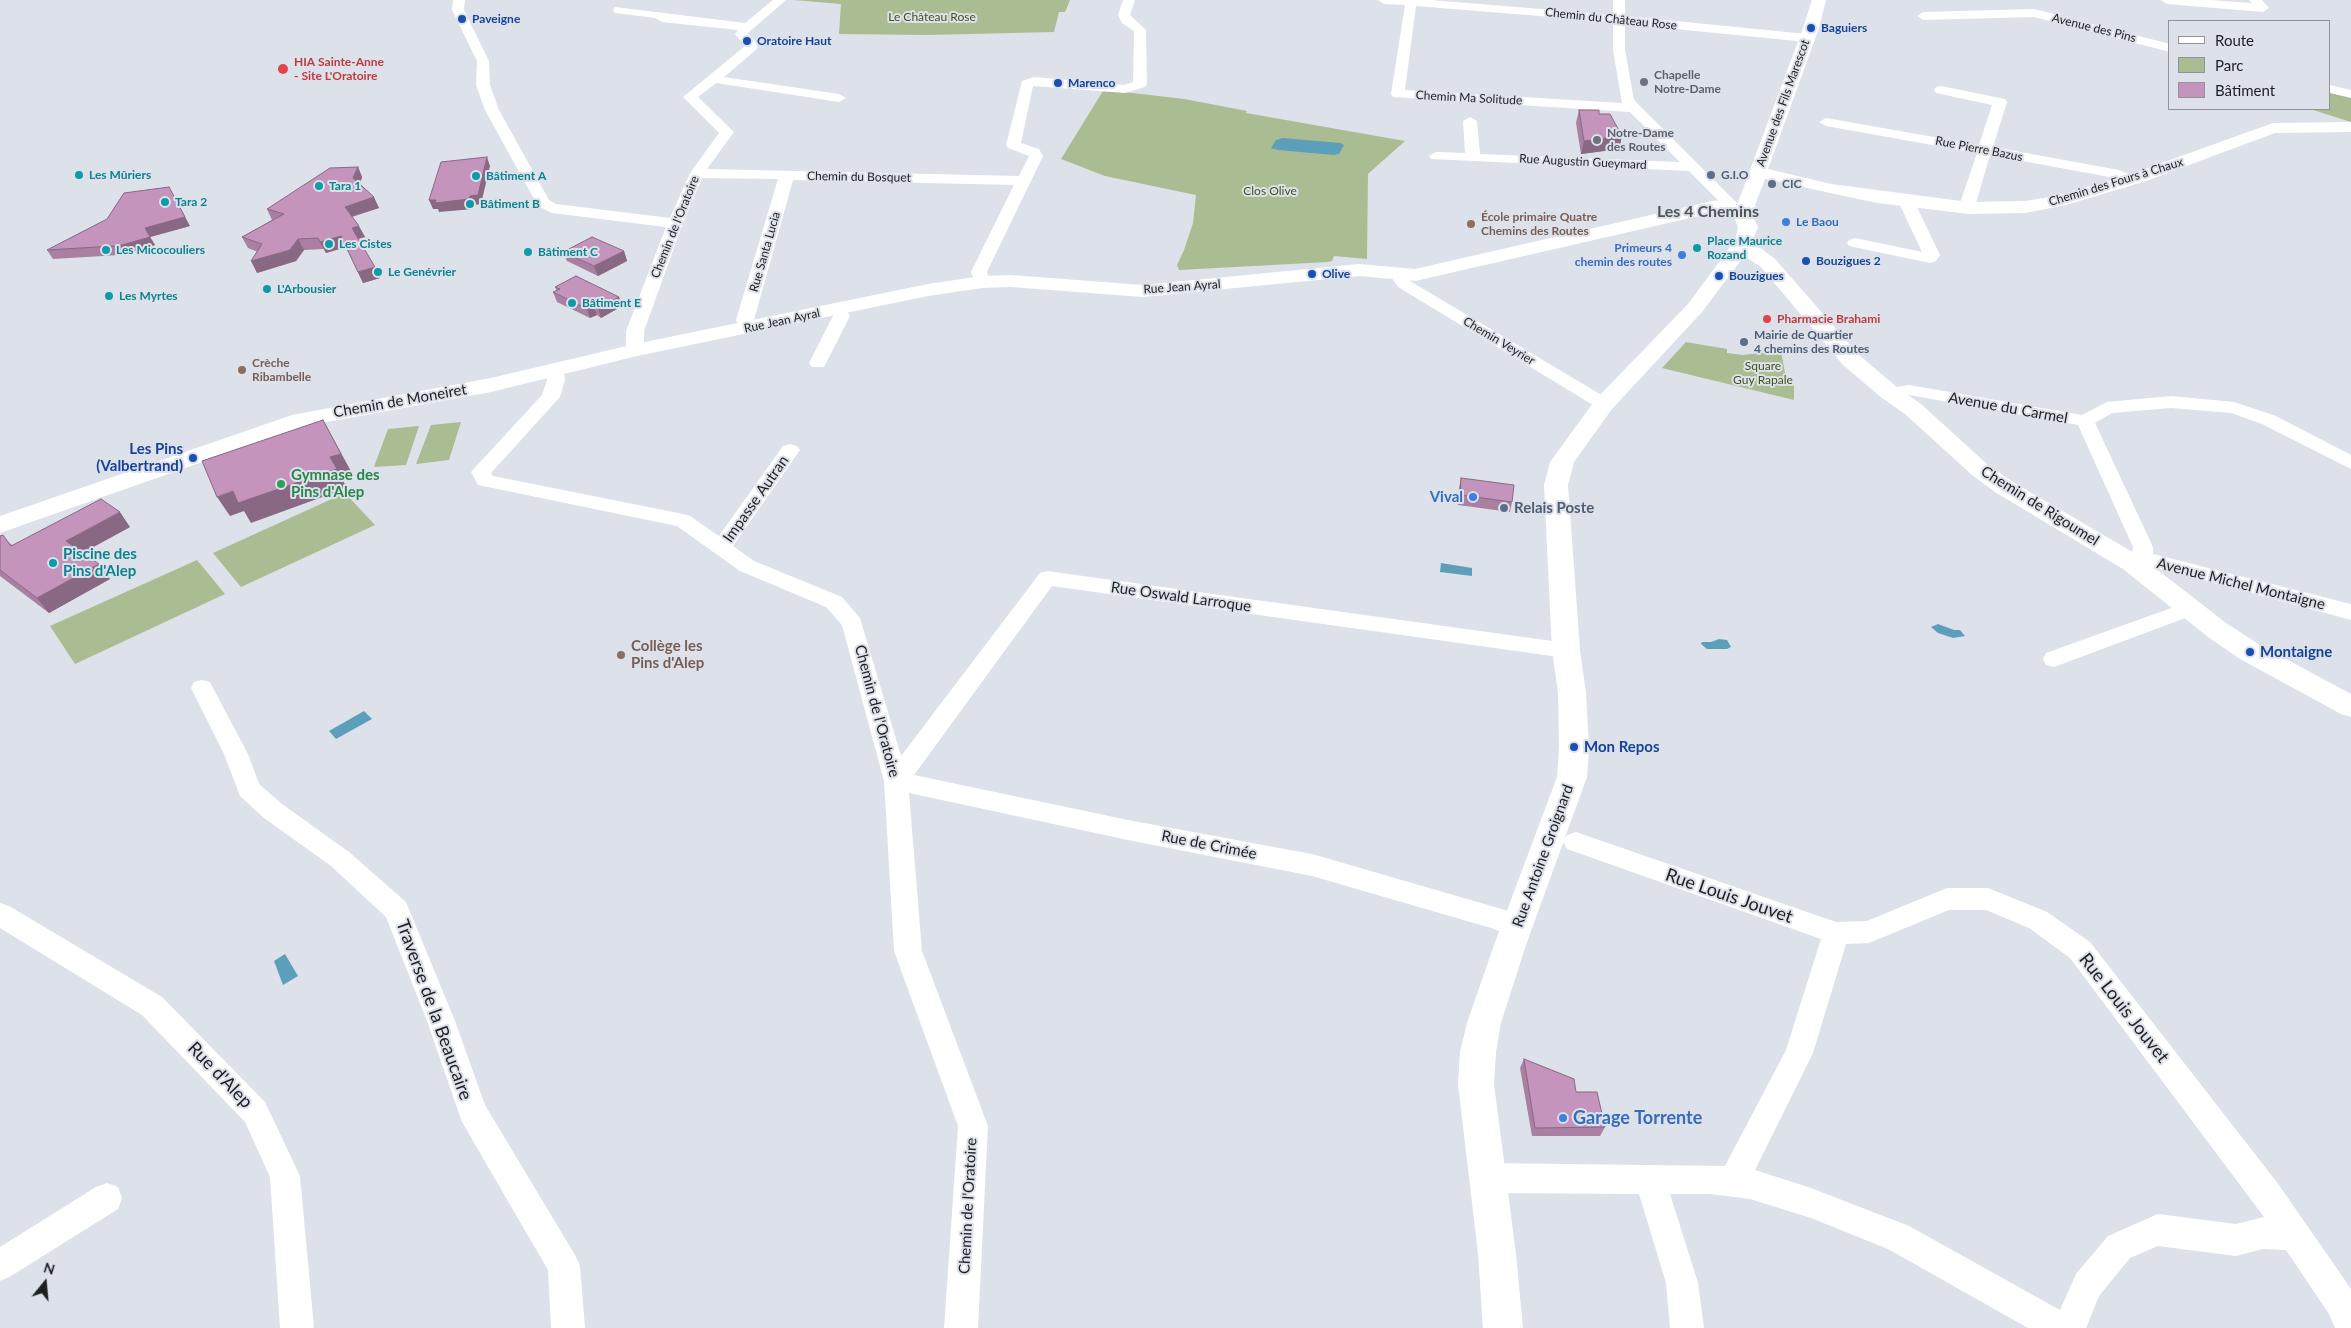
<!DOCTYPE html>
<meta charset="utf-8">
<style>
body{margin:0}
#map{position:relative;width:2351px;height:1328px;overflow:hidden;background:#dde1e9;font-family:Lato,sans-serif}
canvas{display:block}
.legend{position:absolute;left:2168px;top:20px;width:162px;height:90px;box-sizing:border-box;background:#dde1e9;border:1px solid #919399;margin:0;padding:6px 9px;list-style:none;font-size:15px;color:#1e1f22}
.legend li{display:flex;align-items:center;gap:10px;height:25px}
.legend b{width:25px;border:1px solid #919399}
.north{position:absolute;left:20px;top:1258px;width:50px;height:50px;-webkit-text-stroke:4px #dde1e9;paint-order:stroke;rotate:17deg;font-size:14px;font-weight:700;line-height:20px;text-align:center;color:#1e1f22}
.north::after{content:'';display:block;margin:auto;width:18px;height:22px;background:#1e1f22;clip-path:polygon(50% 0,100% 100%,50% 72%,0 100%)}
</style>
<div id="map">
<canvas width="2351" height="1328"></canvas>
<ul class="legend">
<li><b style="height:6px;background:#fff"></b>Route</li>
<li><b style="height:14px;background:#aabc92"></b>Parc</li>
<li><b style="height:14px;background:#c494bc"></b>Bâtiment</li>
</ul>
<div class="north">N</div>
</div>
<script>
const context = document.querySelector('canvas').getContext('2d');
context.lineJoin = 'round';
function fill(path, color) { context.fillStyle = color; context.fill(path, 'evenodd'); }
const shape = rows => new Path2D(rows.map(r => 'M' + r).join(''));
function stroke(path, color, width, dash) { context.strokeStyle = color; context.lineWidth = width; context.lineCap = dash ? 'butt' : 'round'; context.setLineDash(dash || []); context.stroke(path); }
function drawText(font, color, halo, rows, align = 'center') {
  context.font = font + ' Lato,sans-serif'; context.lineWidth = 4; context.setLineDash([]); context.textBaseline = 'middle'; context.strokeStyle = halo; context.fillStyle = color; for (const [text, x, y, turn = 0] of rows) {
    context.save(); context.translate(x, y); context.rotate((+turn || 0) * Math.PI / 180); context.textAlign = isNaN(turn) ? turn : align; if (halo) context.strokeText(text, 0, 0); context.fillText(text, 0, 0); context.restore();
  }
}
fill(shape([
 [794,0,1070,0,1065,12,1059,12,1054,32,927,35,839,34,841,4],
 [1107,90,1184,99,1247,111,1246,113,1405,141,1368,174,1367,259,1334,256,1332,261,1328,262,1179,270,1177,265,1184,250,1193,223,1196,195,1105,176,1061,159,1103,91],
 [2330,91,2351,97,2351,122,2310,109,2330,109],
 [1686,342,1727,349,1727,353,1743,355,1781,351,1787,384,1794,386,1794,400,1662,368],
 [461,422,449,460,416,464,431,425],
 [419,426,406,465,374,467,388,429],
 [345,493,375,525,241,587,213,553],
 [197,560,225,594,75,664,50,626]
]), '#aabc92');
fill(shape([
 [1283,138,1340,143,1344,145,1339,154,1334,155,1278,150,1271,148,1276,140],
 [1441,563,1472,568,1472,576,1440,572],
 [1938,624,1954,630,1960,630,1965,636,1953,638,1938,633,1931,627],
 [1719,639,1727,640,1731,647,1727,649,1707,649,1701,644,1702,642,1711,642],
 [364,711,372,719,336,739,329,731],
 [285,954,298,976,283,985,274,961]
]), '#5d9ebb');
fill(shape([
 [453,0,465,0,464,10,489,61,490,85,499,110,549,200,556,204,670,218,690,173,719,133,683,97,745,46,735,34,738,30,662,22,655,18,615,13,613,10,615,7,745,23,773,0,786,0,748,33,758,45,757,49,724,77,839,94,846,98,839,102,716,83,698,97,734,132,707,169,1019,176,1029,156,1008,148,1006,145,1022,81,1034,77,1124,85,1133,82,1134,31,1122,23,1118,15,1123,0,1135,0,1130,15,1146,30,1147,84,1145,87,1125,93,1033,86,1021,143,1039,149,1043,156,987,272,990,282,988,285,982,287,976,285,971,272,1014,185,793,180,754,320,757,328,754,332,742,332,736,320,778,179,702,178,683,223,644,331,644,350,641,354,635,355,629,354,626,350,626,331,666,227,552,213,538,206,485,110,476,85,477,61,452,10,453,0],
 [1378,0,1431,0,1613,15,1613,0,1625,0,1625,16,1807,34,1813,38,1807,42,1625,24,1625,50,1634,100,1737,203,1729,208,1724,206,1689,171,1431,159,1429,156,1436,152,1465,153,1463,121,1470,117,1477,121,1480,154,1680,162,1630,112,1393,97,1391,94,1405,5,1384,4,1378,0],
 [1416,6,1613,22,1613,50,1622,103,1405,90,1416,6],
 [2161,0,2210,0,2252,3,2249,0,2262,0,2269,8,2263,12,2167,4,2161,0],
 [2034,9,2170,44,2170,52,2034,17,1923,20,1917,16,1923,12,2034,9],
 [2330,85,2351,90,2351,98,2330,93,2330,85],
 [1941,86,2005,99,2007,102,1993,147,2119,170,2136,177,2138,180,2131,184,2115,178,1990,155,1976,203,1977,208,1969,213,1964,211,1960,203,1977,153,1826,126,1819,122,1826,118,1979,145,1992,105,1936,93,1934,90,1936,87,1941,86],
 [1906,196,1914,201,1940,255,1936,261,1930,263,1849,246,1847,243,1849,240,1855,238,1922,252,1898,201,1906,196],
 [1398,270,1404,272,1410,281,1610,400,1613,404,1610,408,1604,410,1598,408,1398,287,1390,275,1392,272,1398,270],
 [837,304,843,305,850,316,824,367,812,367,809,363,833,316,829,309,831,305,837,304],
 [555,366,561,367,564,371,565,380,560,397,491,473,493,476,683,514,690,516,719,536,783,446,790,444,797,446,800,450,733,546,754,561,842,597,860,618,901,756,1040,573,1047,571,1574,644,1577,650,1574,656,1566,658,1052,586,914,775,1128,820,1312,854,1505,910,1526,919,1530,927,1526,935,1517,938,1491,928,1312,876,1128,840,909,793,922,951,988,1126,978,1328,944,1328,958,1126,894,951,884,781,842,625,826,607,740,571,677,526,478,485,471,472,542,395,547,380,546,371,549,367,555,366],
 [1909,385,2082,415,2107,402,2171,396,2234,402,2276,416,2351,455,2351,469,2262,424,2231,413,2171,408,2112,413,2095,423,2153,547,2153,554,2351,604,2351,620,2170,571,2148,567,2132,570,2125,568,2122,563,2132,553,2133,547,2078,425,1909,395,1890,398,1884,397,1881,393,1884,389,1909,385],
 [2188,602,2196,604,2199,609,2196,614,2054,667,2046,665,2043,659,2046,653,2188,602],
 [202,680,210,682,213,688,248,754,259,784,282,804,349,852,406,902,455,1021,485,1105,575,1255,580,1266,585,1328,551,1328,548,1270,462,1122,427,1021,386,917,331,866,264,818,240,796,224,754,191,688,194,682,202,680],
 [1576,832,1836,922,1867,921,1947,888,1988,888,2047,912,2090,942,2279,1185,2351,1289,2351,1328,2335,1328,2329,1314,2286,1250,2263,1249,2236,1256,2158,1246,2130,1258,2099,1296,2086,1328,2028,1328,1888,1249,1811,1218,1750,1199,1710,1194,1670,1194,1698,1283,1704,1328,1670,1328,1666,1283,1639,1194,1488,1193,1477,1189,1473,1178,1477,1167,1488,1163,1725,1166,1786,1050,1821,939,1567,849,1563,842,1567,835,1576,832],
 [1949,910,1986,910,2029,928,2070,958,2264,1217,2236,1224,2158,1214,2108,1236,2076,1274,2060,1310,1909,1226,1811,1188,1755,1170,1813,1053,1846,944,1869,943,1949,910],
 [0,903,9,906,162,997,265,1102,300,1176,314,1328,280,1328,270,1177,245,1122,142,1015,0,928,0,903],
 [107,1183,118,1187,122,1198,118,1209,11,1276,0,1281,0,1247,96,1187,107,1183]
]), '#fff');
fill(shape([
 [1812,0,1826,0,1819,28,1768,169,1831,184,1969,202,2025,201,2056,196,2134,173,2273,123,2351,122,2351,132,2275,133,2146,181,2066,205,2025,213,1969,214,1877,203,1765,179,1755,205,1757,209,1752,215,1758,227,1751,245,1762,249,1775,259,1859,355,1898,388,1921,404,1988,465,2013,482,2141,557,2226,623,2260,645,2351,694,2351,717,2341,714,2240,659,2208,637,2123,569,1995,492,1972,475,1905,414,1882,398,1843,365,1761,267,1744,256,1702,312,1612,409,1574,462,1568,485,1580,650,1586,693,1589,747,1587,777,1526,945,1501,1023,1496,1052,1494,1084,1516,1254,1523,1328,1483,1328,1478,1254,1458,1084,1460,1052,1467,1023,1494,945,1557,777,1559,747,1558,693,1552,650,1544,485,1550,462,1596,399,1688,304,1728,250,1736,237,1738,227,1734,217,1721,212,1712,213,1415,281,1359,276,1143,297,1011,287,982,288,928,296,637,356,491,392,305,426,0,533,0,516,292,415,491,378,635,344,928,284,982,276,1011,275,1143,285,1359,264,1415,269,1712,201,1727,200,1737,205,1803,28,1812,0]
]), '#fff');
fill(shape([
 [1579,110,1599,114,1622,136,1619,149,1581,154,1576,123],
 [358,167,362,177,360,184,379,208,352,217,365,237,358,239,380,278,363,283,346,247,326,253,324,249,304,250,296,261,257,273,258,252,248,248,242,237,272,220,267,209],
 [190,226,150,237,155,245,120,256,119,255,53,259,47,250],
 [624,251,627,261,598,276,567,261,563,252],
 [555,287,619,297,622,306,601,318,597,315,590,318,557,302,553,292,557,291],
 [1461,478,1512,502,1510,512,1458,505,1459,488],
 [130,527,82,553,110,579,49,613,0,576,0,536,12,545],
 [1524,1059,1576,1092,1605,1127,1600,1136,1532,1136,1520,1068]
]), '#a97fa2');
fill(shape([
 [1622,136,1619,149,1581,154,1584,141],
 [487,157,490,166,481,204,474,205,473,209,439,212,438,209,433,209,429,200,470,196],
 [358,167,362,177,358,188,353,178],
 [169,187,190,226,150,237,155,245,120,256,115,247,145,228],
 [374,197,379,208,350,217,345,207],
 [359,226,365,237,357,239,352,228],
 [341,236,346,247,326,253,320,242],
 [298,239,304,250,296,261,257,273,251,261],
 [624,251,627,261,598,276,594,266],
 [375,267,380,278,363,283,358,272],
 [619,297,622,306,601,318,598,308],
 [593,305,597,315,590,318,587,309],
 [323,420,352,473,341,477,347,488,251,523,244,511,230,516,217,497,330,457],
 [120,512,130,527,77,556,66,541],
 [99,564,110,579,49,613,37,598]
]), '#896884');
const building = shape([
 [1579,110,1599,110,1599,114,1610,114,1622,136,1584,141,1579,110],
 [487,157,478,195,470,196,469,199,435,203,436,200,429,200,441,162,487,157],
 [358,167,353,178,374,197,345,207,359,226,352,228,375,267,358,272,341,236,320,242,318,238,298,239,290,250,251,261,262,244,242,237,284,214,267,209,330,168,358,167],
 [169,187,185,217,145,228,150,237,115,247,114,246,47,250,107,219,124,193,169,187],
 [592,237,624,251,594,266,563,252,592,237],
 [576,276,619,297,598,308,593,305,587,309,553,292,560,289,555,287,576,276],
 [323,420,341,454,330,457,337,469,238,503,233,491,217,497,202,461,323,420],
 [1461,478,1514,485,1512,502,1460,495,1461,478],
 [101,499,120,512,66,541,99,564,37,598,0,570,0,536,3,535,11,546,101,499],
 [1524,1059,1574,1079,1576,1092,1597,1092,1605,1127,1535,1128,1524,1059]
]);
fill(building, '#c494bc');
stroke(building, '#896884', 1);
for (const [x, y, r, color] of [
 [462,19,5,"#1a4fb4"],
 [1811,28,5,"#1a4fb4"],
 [747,41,5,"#1a4fb4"],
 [283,69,6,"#e0444e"],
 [1644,82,5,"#6b7280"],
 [1058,83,5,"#1a4fb4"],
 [1597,140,5,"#6b7280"],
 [79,175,5,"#0f9aa8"],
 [1711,175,5,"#5c6f8a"],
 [476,176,5,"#0f9aa8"],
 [1772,184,5,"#5c6f8a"],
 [319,186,5,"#0f9aa8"],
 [165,202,5,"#0f9aa8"],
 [470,204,5,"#0f9aa8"],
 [1786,222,5,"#3f7fe0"],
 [1471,224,5,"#8d6e63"],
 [329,244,5,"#0f9aa8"],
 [1697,248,5,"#0f9aa8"],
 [106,250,5,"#0f9aa8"],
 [528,252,5,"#0f9aa8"],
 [1682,255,5,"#3f7fe0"],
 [1806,261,5,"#1a4fb4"],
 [378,272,5,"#0f9aa8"],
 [1312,274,5,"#1a4fb4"],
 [1719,276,5,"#1a4fb4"],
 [267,289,5,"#0f9aa8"],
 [109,296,5,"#0f9aa8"],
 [572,303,5,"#0f9aa8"],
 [1767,319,5,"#e0444e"],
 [1744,342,5,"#5c6f8a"],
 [242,370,5,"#8d6e63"],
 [193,458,5,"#1a4fb4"],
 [281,484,5,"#2e9e5b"],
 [1473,497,5,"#3f7fe0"],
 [1504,508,5,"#5c6f8a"],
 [53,563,5,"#0f9aa8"],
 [2250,652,5,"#1a4fb4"],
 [621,655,5,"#8d6e63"],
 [1574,747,5,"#1a4fb4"],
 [1563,1118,5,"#3f7fe0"]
]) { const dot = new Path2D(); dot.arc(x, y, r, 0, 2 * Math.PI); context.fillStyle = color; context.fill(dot); stroke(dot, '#dde1e9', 2); }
drawText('12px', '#3f541a', '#dde1e9', [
 ["Le Château Rose",932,17],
 ["Clos Olive",1270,191],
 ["Square",1763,366],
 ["Guy Rapale",1763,380]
]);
drawText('bold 12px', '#164399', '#dde1e9', [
 ["Paveigne",472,19],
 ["Baguiers",1821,28],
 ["Oratoire Haut",757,41],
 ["Marenco",1068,83],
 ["Bouzigues 2",1816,261],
 ["Olive",1322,274],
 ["Bouzigues",1729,276]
], 'left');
drawText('12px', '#1e1f22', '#dde1e9', [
 ["Chemin du Château Rose",1611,19,6],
 ["Avenue des Pins",2094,28,14],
 ["Chemin Ma Solitude",1469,98,3],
 ["Avenue des Fils Marescot",1783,103,-70],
 ["Rue Pierre Bazus",1979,149,11],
 ["Rue Augustin Gueymard",1583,162,3],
 ["Chemin du Bosquet",859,177,1],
 ["Chemin des Fours à Chaux",2116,182,-17],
 ["Chemin de l'Oratoire",675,227,-68],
 ["Rue Santa Lucia",765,252,-74],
 ["Rue Jean Ayral",1182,287,-4],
 ["Rue Jean Ayral",782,321,-12],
 ["Chemin Veyrier",1499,341,31]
]);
drawText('bold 12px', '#be3a42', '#dde1e9', [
 ["HIA Sainte-Anne",294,62],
 ["- Site L'Oratoire",294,76],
 ["Pharmacie Brahami",1777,319]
], 'left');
drawText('bold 12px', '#5b616d', '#dde1e9', [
 ["Chapelle",1654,75],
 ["Notre-Dame",1654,89],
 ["Notre-Dame",1607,133],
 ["des Routes",1607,147]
], 'left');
drawText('bold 12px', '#0d838f', '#dde1e9', [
 ["Les Mûriers",89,175],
 ["Bâtiment A",486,176],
 ["Tara 1",329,186],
 ["Tara 2",175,202],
 ["Bâtiment B",480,204],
 ["Place Maurice",1707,241],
 ["Rozand",1707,255],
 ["Les Cistes",339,244],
 ["Les Micocouliers",116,250],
 ["Bâtiment C",538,252],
 ["Le Genévrier",388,272],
 ["L'Arbousier",277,289],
 ["Les Myrtes",119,296],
 ["Bâtiment E",582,303]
], 'left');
drawText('bold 12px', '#4e5e75', '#dde1e9', [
 ["G.I.O",1721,175],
 ["CIC",1782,184],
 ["Mairie de Quartier",1754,335],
 ["4 chemins des Routes",1754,349]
], 'left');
drawText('bold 12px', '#785e54', '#dde1e9', [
 ["École primaire Quatre",1481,217],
 ["Chemins des Routes",1481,231],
 ["Crèche",252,363],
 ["Ribambelle",252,377]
], 'left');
drawText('bold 12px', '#366cbe', '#dde1e9', [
 ["Le Baou",1796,222],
 ["Primeurs 4",1672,248,"right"],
 ["chemin des routes",1672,262,"right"]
], 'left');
drawText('15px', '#1e1f22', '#dde1e9', [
 ["Chemin de Moneiret",400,401,-10],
 ["Avenue du Carmel",2008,408,10],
 ["Impasse Autran",756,499,-55],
 ["Chemin de Rigoumel",2040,506,32],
 ["Avenue Michel Montaigne",2241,584,14],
 ["Rue Oswald Larroque",1181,597,8],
 ["Chemin de l'Oratoire",877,711,75],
 ["Rue de Crimée",1209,845,11],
 ["Rue Antoine Groignard",1543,856,-70],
 ["Chemin de l'Oratoire",968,1206,-87]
]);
drawText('bold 15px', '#164399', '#dde1e9', [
 ["Les Pins",183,449,"right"],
 ["(Valbertrand)",183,466,"right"],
 ["Montaigne",2260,652],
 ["Mon Repos",1584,747]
], 'left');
drawText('bold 15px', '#27864d', '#dde1e9', [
 ["Gymnase des",291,475],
 ["Pins d'Alep",291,492]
], 'left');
drawText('bold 15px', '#366cbe', '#dde1e9', [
 ["Vival",1463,497]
], 'right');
drawText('bold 15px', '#4e5e75', '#dde1e9', [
 ["Relais Poste",1514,508]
], 'left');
drawText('bold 15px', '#0d838f', '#dde1e9', [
 ["Piscine des",63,554],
 ["Pins d'Alep",63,571]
], 'left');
drawText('bold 15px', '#785e54', '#dde1e9', [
 ["Collège les",631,646],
 ["Pins d'Alep",631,663]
], 'left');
drawText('bold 16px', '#50545a', '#dde1e9', [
 ["Les 4 Chemins",1708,212]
]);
drawText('18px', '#1e1f22', '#dde1e9', [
 ["Rue Louis Jouvet",1729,896,19],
 ["Rue Louis Jouvet",2124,1008,52],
 ["Traverse de la Beaucaire",434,1010,70],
 ["Rue d'Alep",220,1075,46]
]);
drawText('bold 18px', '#366cbe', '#dde1e9', [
 ["Garage Torrente",1573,1118]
], 'left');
</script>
